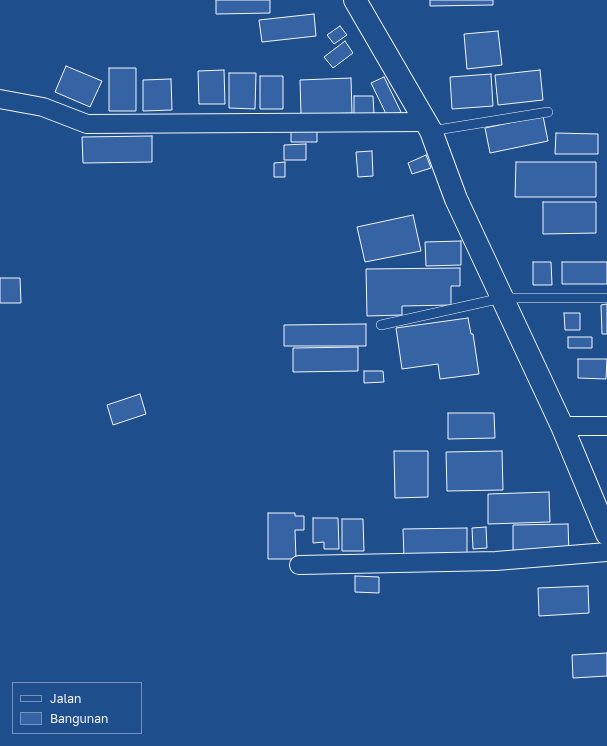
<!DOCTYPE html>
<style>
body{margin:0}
#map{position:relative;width:607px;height:746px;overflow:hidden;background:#1f4e8c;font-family:"Golos Text",sans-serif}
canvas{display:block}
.legend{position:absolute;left:12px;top:682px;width:130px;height:52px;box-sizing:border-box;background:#1f4e8c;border:1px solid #7391ba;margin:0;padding:5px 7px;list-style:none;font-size:12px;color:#f2f6ff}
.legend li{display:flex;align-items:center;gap:8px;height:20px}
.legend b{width:20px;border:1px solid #7391ba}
</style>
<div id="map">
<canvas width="607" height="746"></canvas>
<ul class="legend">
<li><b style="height:5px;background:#1f4e8c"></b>Jalan</li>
<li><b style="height:11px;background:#3563a3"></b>Bangunan</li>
</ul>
</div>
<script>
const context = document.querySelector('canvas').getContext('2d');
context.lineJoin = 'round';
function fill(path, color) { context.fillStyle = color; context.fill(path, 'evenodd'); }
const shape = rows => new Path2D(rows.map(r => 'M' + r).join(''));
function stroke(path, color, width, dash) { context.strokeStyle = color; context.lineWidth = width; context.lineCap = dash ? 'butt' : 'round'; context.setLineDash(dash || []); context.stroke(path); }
const building = shape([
 [216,0,270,0,270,13,216,14,216,0],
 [430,0,493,0,493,5,430,6,430,0],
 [314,14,316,36,262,42,259,20,314,14],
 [340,26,347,35,334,44,327,35,340,26],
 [498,31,502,65,467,69,464,34,498,31],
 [345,41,353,53,333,68,324,57,345,41],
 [66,66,102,81,90,107,55,92,66,66],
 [109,68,136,68,136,111,109,111,109,68],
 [224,70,225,104,199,104,198,71,224,70],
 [540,70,543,100,498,105,495,75,540,70],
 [229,73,256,73,255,109,229,108,229,73],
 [491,74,493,106,452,109,450,77,491,74],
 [260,76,283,76,283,109,260,109,260,76],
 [384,77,401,112,388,118,371,83,384,77],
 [351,78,352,113,301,115,300,80,351,78],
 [171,79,172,110,143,111,143,80,171,79],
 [354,96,373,96,374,114,354,114,354,96],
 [543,116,548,141,490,153,485,128,543,116],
 [291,131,317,131,317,142,291,142,291,131],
 [556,133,598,134,598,154,555,154,556,133],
 [152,136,152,162,83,163,82,137,152,136],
 [306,144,306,160,284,160,284,145,306,144],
 [372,151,373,176,358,177,356,152,372,151],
 [426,155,431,168,412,174,408,163,426,155],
 [285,162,285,177,274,177,274,163,285,162],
 [516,162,596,162,596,197,515,197,516,162],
 [543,202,596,202,596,233,543,234,543,202],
 [413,215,421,251,365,262,357,227,413,215],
 [461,241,461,265,426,266,425,242,461,241],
 [533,262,551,262,552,285,533,285,533,262],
 [562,262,607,262,607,284,562,284,562,262],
 [460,268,460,286,451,286,451,305,402,306,402,315,367,316,366,269,460,268],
 [0,278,20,278,21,303,0,303,0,278],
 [607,304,607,334,602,334,601,305,607,304],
 [564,313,580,313,580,330,565,330,564,313],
 [468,318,471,334,473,334,479,374,440,379,438,364,402,369,396,328,468,318],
 [366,324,366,346,284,346,284,325,366,324],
 [568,337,592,337,592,348,568,348,568,337],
 [358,347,358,371,293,372,293,348,358,347],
 [578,359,607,359,606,379,578,378,578,359],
 [364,371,383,371,384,382,364,383,364,371],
 [140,394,146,414,113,425,107,405,140,394],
 [448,413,494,413,495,438,448,439,448,413],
 [394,451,428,451,428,497,395,498,394,451],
 [502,451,503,490,447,491,446,452,502,451],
 [549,492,550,522,488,524,488,494,549,492],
 [268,513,295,513,295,516,304,516,304,530,295,530,296,559,268,559,268,513],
 [313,518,338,518,339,549,324,549,324,542,313,543,313,518],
 [342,519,363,519,364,551,342,551,342,519],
 [568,524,569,553,513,554,513,525,568,524],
 [486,527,487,548,473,549,472,528,486,527],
 [467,528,467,557,404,558,403,529,467,528],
 [355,576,379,577,379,593,355,592,355,576],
 [588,586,589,613,539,616,538,588,588,586],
 [607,653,607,676,573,678,572,655,607,653]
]);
fill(building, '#3563a3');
stroke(building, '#f2f6ff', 1);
const lane = shape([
 [431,131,548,112],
 [381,325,502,298,607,298]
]);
const street = shape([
 [0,99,43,107,87,124,426,122],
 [562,426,607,426],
 [299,565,496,561,607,552]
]);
const primary = shape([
 [355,0,431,131,456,199,562,426,607,534]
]);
stroke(lane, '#f2f6ff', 10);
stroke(street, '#f2f6ff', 20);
stroke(primary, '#f2f6ff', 24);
stroke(lane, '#1f4e8c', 9);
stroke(street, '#1f4e8c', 18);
stroke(primary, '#1f4e8c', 22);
</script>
